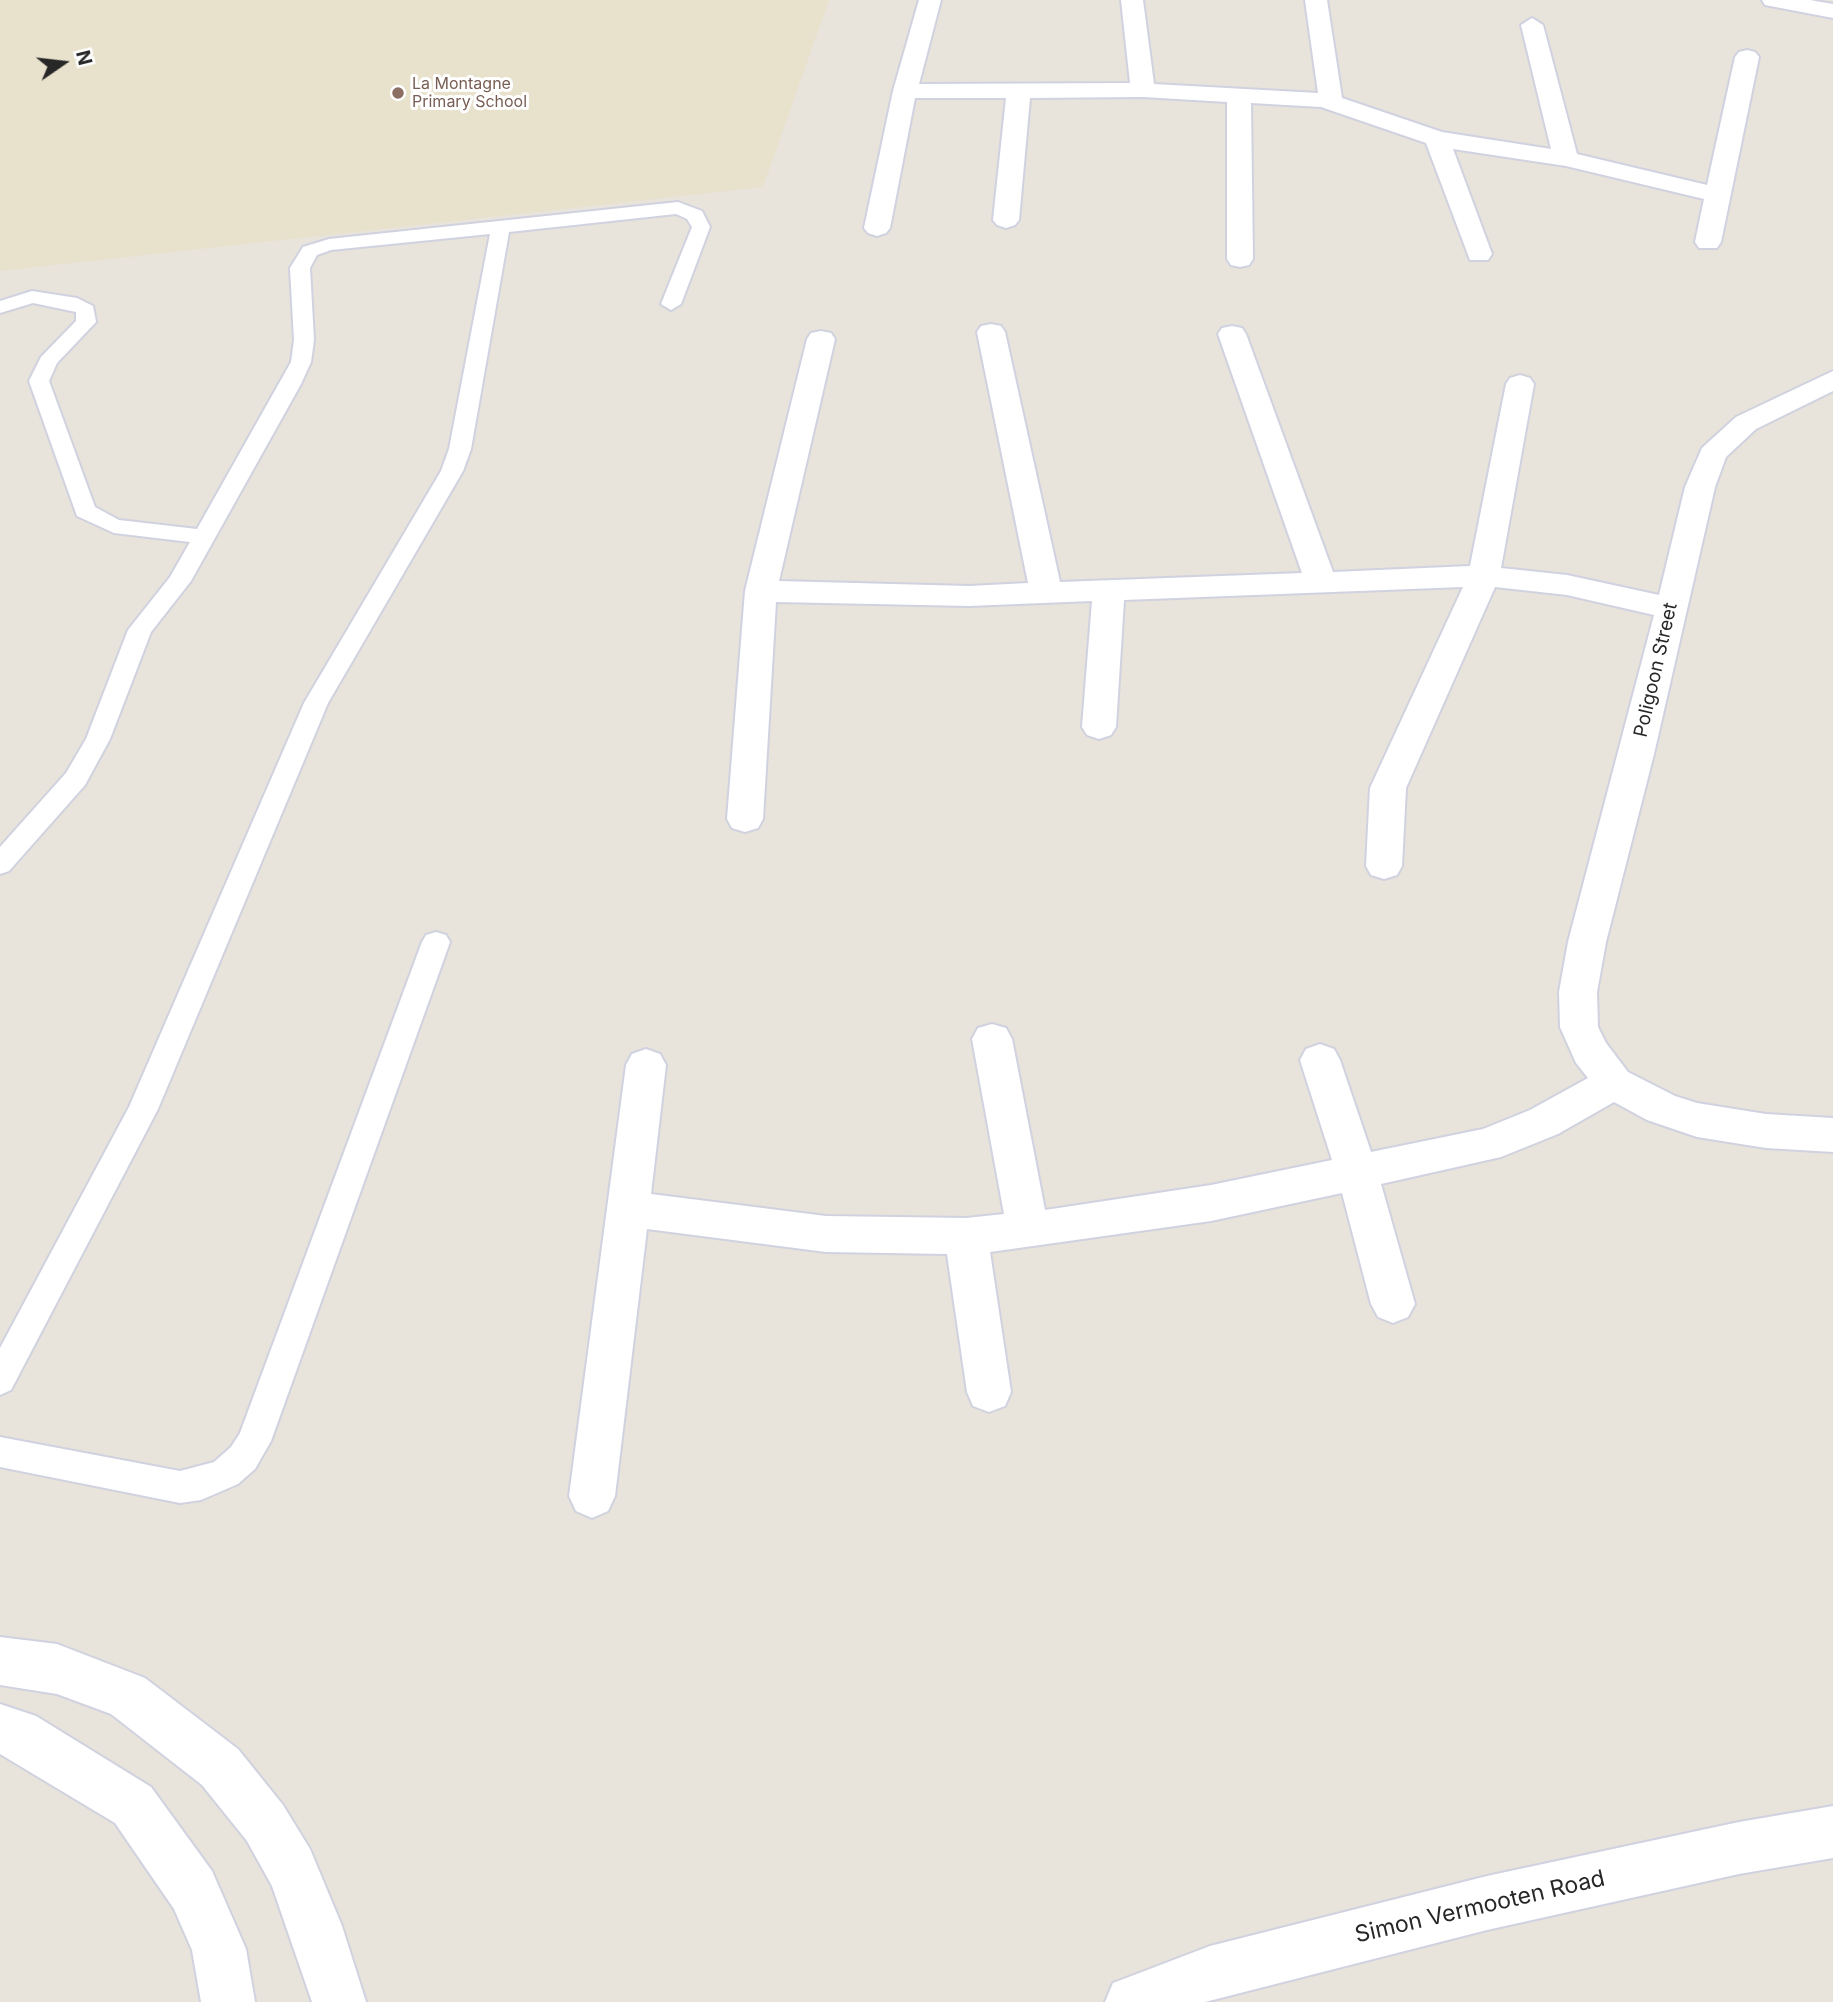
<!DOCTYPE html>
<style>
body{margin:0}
#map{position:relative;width:1833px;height:2002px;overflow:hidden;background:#e8e3db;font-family:Inter,sans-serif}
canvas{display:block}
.north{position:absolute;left:28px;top:28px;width:70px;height:70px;-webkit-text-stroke:5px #fff;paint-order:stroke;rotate:76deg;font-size:19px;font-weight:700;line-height:28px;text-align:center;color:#272727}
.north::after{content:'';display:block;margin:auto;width:24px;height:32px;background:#272727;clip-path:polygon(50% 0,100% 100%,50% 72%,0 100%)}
</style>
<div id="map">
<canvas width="1833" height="2002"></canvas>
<div class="north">N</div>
</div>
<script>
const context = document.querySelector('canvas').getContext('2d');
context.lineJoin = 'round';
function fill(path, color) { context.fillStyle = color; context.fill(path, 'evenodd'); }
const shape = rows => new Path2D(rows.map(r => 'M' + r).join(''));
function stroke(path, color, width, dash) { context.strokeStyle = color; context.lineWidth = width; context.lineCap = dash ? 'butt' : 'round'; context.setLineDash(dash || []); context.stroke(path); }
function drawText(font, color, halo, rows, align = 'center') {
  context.font = font + ' Inter,sans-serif'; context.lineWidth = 6; context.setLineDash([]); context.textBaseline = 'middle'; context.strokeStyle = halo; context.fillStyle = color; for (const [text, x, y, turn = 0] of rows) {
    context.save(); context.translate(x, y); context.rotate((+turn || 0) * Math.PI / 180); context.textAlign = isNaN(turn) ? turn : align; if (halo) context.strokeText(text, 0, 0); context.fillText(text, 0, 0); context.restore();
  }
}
fill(shape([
 [0,0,829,0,763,187,0,271]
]), '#e8e1cc');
const service = shape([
 [678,202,702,211,710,227,681,304,671,310,661,304,692,227,687,219,676,214,509,232,471,449,463,471,328,703,158,1109,11,1390,0,1395,0,1348,129,1107,304,703,441,471,449,449,490,234,331,250,317,255,310,268,314,340,311,362,301,384,191,581,151,632,110,739,85,785,9,871,0,874,0,847,66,773,86,739,128,630,170,577,190,542,114,533,77,516,29,381,41,357,76,321,76,312,33,303,0,313,0,301,32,291,77,298,93,306,96,322,57,363,49,381,95,507,119,520,197,529,291,362,294,340,290,268,303,247,329,239,678,202],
 [436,932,446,935,450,942,271,1441,255,1469,238,1484,201,1500,180,1503,0,1467,0,1437,180,1471,214,1462,231,1447,240,1433,422,942,426,935,436,932]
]);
const minor = shape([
 [919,0,941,0,919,84,1130,83,1121,0,1143,0,1154,84,1318,93,1305,0,1327,0,1342,98,1442,132,1551,149,1521,25,1532,18,1543,25,1577,154,1707,185,1735,57,1739,52,1747,50,1755,52,1759,57,1721,242,1717,248,1699,248,1695,242,1704,199,1566,166,1453,149,1492,254,1488,260,1470,260,1426,143,1321,107,1251,103,1253,259,1249,265,1240,267,1231,265,1227,259,1227,102,1143,97,1030,98,1019,220,1015,225,1006,228,997,225,993,220,1006,98,915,98,890,228,886,233,877,236,868,233,864,228,893,91,919,0],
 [1762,0,1810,0,1833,4,1833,18,1765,5,1762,0],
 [991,324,1001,326,1005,332,1060,582,1302,573,1218,334,1222,328,1232,326,1242,328,1246,334,1333,572,1470,566,1506,384,1510,378,1520,375,1530,378,1534,384,1501,568,1567,575,1659,595,1685,487,1702,448,1736,417,1833,371,1833,391,1756,429,1726,457,1715,487,1654,754,1606,942,1597,992,1598,1027,1606,1043,1628,1072,1675,1096,1697,1103,1766,1114,1833,1118,1833,1152,1766,1148,1697,1137,1647,1120,1614,1102,1558,1134,1501,1157,1381,1184,1415,1304,1408,1317,1393,1323,1378,1317,1371,1304,1342,1193,1211,1221,990,1252,1011,1392,1005,1406,989,1412,973,1406,967,1392,947,1254,826,1252,647,1229,615,1496,608,1511,592,1518,576,1511,569,1496,626,1065,632,1054,646,1049,660,1054,666,1065,651,1194,826,1216,966,1218,1004,1214,972,1039,978,1028,992,1024,1006,1028,1012,1039,1045,1210,1211,1185,1332,1160,1300,1060,1306,1049,1320,1044,1334,1049,1340,1060,1371,1152,1483,1129,1530,1110,1588,1078,1576,1063,1560,1027,1559,992,1568,942,1654,615,1567,595,1495,587,1406,788,1402,866,1397,875,1384,879,1371,875,1366,866,1370,788,1463,587,1124,600,1116,727,1111,735,1099,739,1087,735,1082,727,1092,601,969,606,776,602,763,819,758,828,745,832,732,828,727,819,745,591,807,339,811,333,821,331,831,333,835,339,779,581,969,586,1028,583,977,332,981,326,991,324],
 [0,1637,57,1644,145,1678,238,1749,283,1805,310,1849,342,1926,366,2002,312,2002,272,1886,247,1841,202,1785,111,1714,57,1694,0,1685,0,1637],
 [0,1704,36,1716,151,1787,212,1871,246,1949,255,2002,201,2002,192,1950,174,1909,115,1823,0,1754,0,1704]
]);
const secondary = shape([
 [1833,1806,1833,1858,1739,1874,1487,1930,1205,2002,1105,2002,1113,1983,1210,1946,1487,1876,1739,1822,1833,1806]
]);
stroke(service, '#d0d2df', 4);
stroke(minor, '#d0d2df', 4);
stroke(secondary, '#d0d2df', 4);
fill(service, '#fff');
fill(minor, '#fff');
fill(secondary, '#fff');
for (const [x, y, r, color] of [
 [398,93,7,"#8d6e63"]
]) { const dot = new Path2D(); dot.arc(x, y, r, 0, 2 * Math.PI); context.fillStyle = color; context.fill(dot); stroke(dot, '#fff', 2.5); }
drawText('16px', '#785e54', '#fff', [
 ["La Montagne",412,84],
 ["Primary School",412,102]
], 'left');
drawText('19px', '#272727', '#fff', [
 ["Poligoon Street",1656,670,-77]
]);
drawText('23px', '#272727', '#fff', [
 ["Simon Vermooten Road",1480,1907,-13]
]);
</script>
